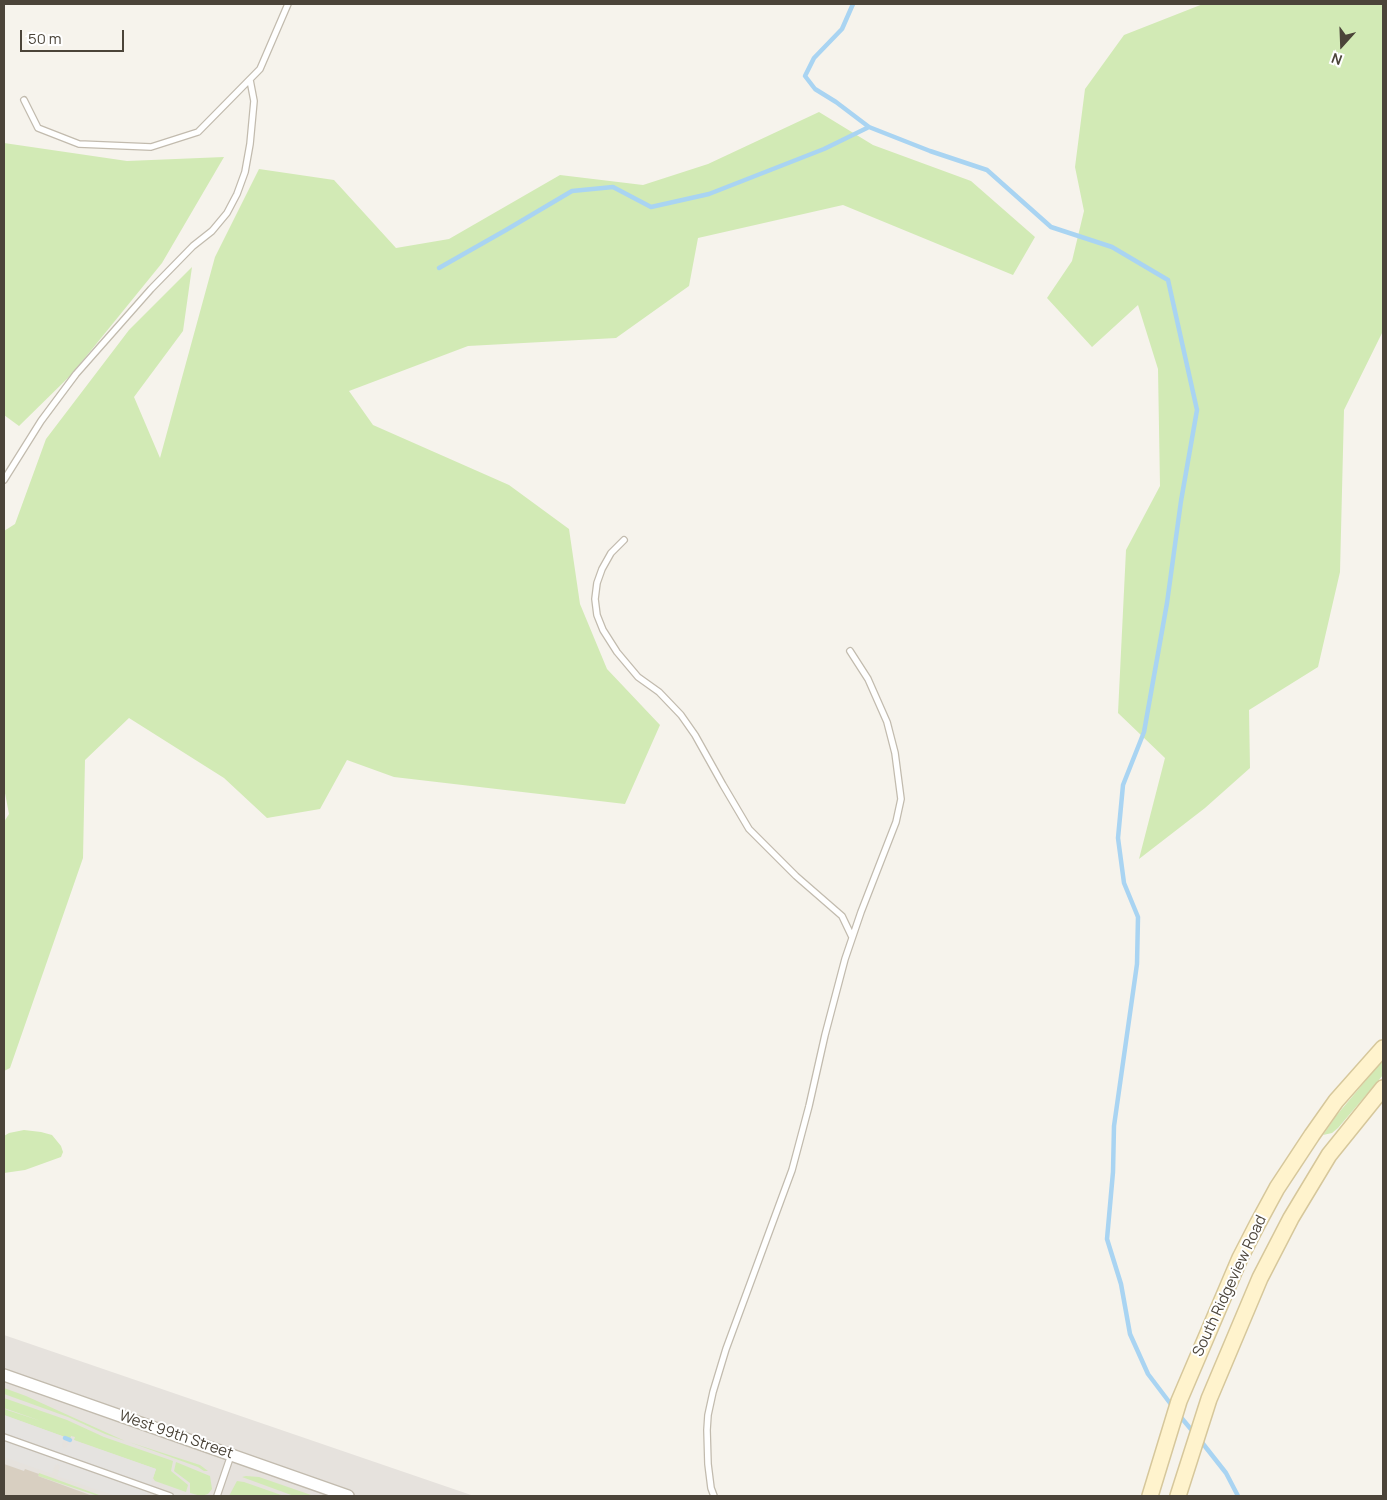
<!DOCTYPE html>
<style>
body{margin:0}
#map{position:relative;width:1387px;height:1500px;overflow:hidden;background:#f6f3ec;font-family:Manrope,sans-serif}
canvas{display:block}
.frame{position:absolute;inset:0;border:5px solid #4b4439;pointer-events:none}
.north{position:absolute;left:1317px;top:20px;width:50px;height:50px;-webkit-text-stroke:4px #fff;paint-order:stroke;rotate:200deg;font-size:14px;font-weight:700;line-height:20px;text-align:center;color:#4b4439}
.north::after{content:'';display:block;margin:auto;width:18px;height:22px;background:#4b4439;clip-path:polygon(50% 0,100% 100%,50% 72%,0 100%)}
.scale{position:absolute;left:20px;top:30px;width:104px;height:22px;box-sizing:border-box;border:2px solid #4b4439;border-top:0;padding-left:6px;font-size:15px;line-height:18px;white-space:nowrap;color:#4b4439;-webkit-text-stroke:4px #fff;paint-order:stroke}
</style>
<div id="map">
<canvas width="1387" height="1500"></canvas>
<div class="frame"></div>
<div class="north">N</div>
<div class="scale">50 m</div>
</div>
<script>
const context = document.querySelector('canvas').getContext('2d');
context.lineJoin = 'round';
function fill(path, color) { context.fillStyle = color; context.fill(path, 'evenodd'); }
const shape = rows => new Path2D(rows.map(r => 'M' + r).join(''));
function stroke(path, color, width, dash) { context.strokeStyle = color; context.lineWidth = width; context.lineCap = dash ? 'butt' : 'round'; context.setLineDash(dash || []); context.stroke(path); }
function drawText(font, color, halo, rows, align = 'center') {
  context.font = font + ' Manrope,sans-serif'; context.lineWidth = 4; context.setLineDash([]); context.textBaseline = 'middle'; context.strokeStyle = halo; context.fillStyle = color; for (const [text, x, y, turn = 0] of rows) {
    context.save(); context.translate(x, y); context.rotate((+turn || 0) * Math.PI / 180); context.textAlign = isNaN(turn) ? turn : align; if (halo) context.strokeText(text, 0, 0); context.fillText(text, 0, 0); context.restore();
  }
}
fill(shape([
 [4,1335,474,1496,4,1496]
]), '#e6e2dd');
fill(shape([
 [1203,4,1383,4,1383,331,1344,410,1340,572,1318,667,1249,710,1250,768,1205,808,1139,859,1165,758,1118,713,1126,550,1160,486,1158,369,1138,305,1092,347,1047,298,1072,261,1084,211,1075,167,1085,89,1124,35],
 [819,112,873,145,971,181,1035,237,1013,275,843,205,698,238,689,286,616,338,468,346,349,391,373,425,509,485,569,529,580,604,607,669,660,725,625,804,394,777,347,760,320,809,267,818,224,778,129,718,85,760,83,858,10,1068,4,1071,4,822,9,814,4,788,4,531,15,524,46,439,129,330,192,267,183,331,134,397,160,458,215,257,259,169,334,180,396,248,449,239,560,175,643,185,708,164],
 [4,143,127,161,224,157,162,263,71,375,19,426,4,415],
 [1383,1060,1383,1075,1338,1128,1332,1133,1323,1135,1336,1116],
 [24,1130,41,1132,52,1135,61,1146,63,1152,61,1157,25,1170,4,1173,4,1136,9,1133],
 [4,1388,26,1396,125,1441,105,1434,68,1417,4,1394],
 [4,1398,67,1420,104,1437,173,1461,171,1471,188,1485,186,1492,155,1481,153,1478,156,1469,74,1440,75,1437,71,1436,70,1439,4,1415,4,1409,41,1421,4,1408],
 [129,1442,200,1465,208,1471,204,1471,198,1467],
 [176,1462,210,1476,212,1489,208,1494,201,1496,190,1493,190,1483,174,1471],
 [39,1473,99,1495,98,1496,38,1476],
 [246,1476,259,1477,314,1496,294,1496,242,1477],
 [237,1481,244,1482,284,1496,229,1496]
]), '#d2eab5');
fill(shape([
 [4,1415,65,1437,62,1445,64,1448,67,1447,70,1439,156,1469,147,1496,115,1496,57,1476,60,1467,58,1464,55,1465,52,1474,4,1457]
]), '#e5e3e0');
stroke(shape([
 [853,4,842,29,814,58,805,76,815,89,836,102,869,127,930,151,987,170,1051,227,1112,247,1168,280,1197,410,1181,501,1167,603,1144,732,1123,785,1118,838,1124,883,1138,917,1137,964,1114,1126,1113,1172,1107,1239,1121,1284,1130,1334,1148,1374,1173,1407],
 [439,268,506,230,572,191,613,187,651,207,709,194,824,149,869,127],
 [1179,1415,1195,1434],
 [65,1438,70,1440],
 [1200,1440,1226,1473,1238,1496]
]), '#a9d4f2', 4.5);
fill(shape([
 [4,1464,24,1471,25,1469,39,1474,38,1476,90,1495,90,1496,4,1496]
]), '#d8cfc1');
const lane = shape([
 [24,100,38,128,79,144,151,147,198,132,260,69,288,4],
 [4,480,41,421,76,374,151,289,193,246,212,231,227,213,237,194,245,172,250,144,254,101,250,80],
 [624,540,611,553,602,569,597,583,595,599,597,615,603,630,617,652,638,677,659,692,681,715,695,735,723,785,749,829,796,876,842,916,852,937],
 [4,1437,170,1496],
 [217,1496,231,1455],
 [714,1496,711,1488,708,1464,707,1430,708,1415,713,1392,726,1349,792,1170,809,1106,825,1035,845,959,861,912,896,822,901,799,895,753,887,722,868,679,850,651]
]);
const street = shape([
 [4,1375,348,1496]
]);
const secondary = shape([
 [1150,1496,1179,1401,1240,1258,1258,1223,1277,1188,1312,1135,1336,1101,1383,1048],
 [1178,1496,1209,1399,1260,1278,1291,1218,1329,1155,1383,1088]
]);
stroke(lane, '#c2bbae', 8);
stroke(street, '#c2bbae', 14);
stroke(secondary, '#d6c79b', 18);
stroke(lane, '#fff', 5.5);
stroke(street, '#fff', 11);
stroke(secondary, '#fff3cd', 15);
drawText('15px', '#4b4439', '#fff', [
 ["South Ridgeview Road",1230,1286,-65],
 ["West 99th Street",176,1435,19]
]);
</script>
